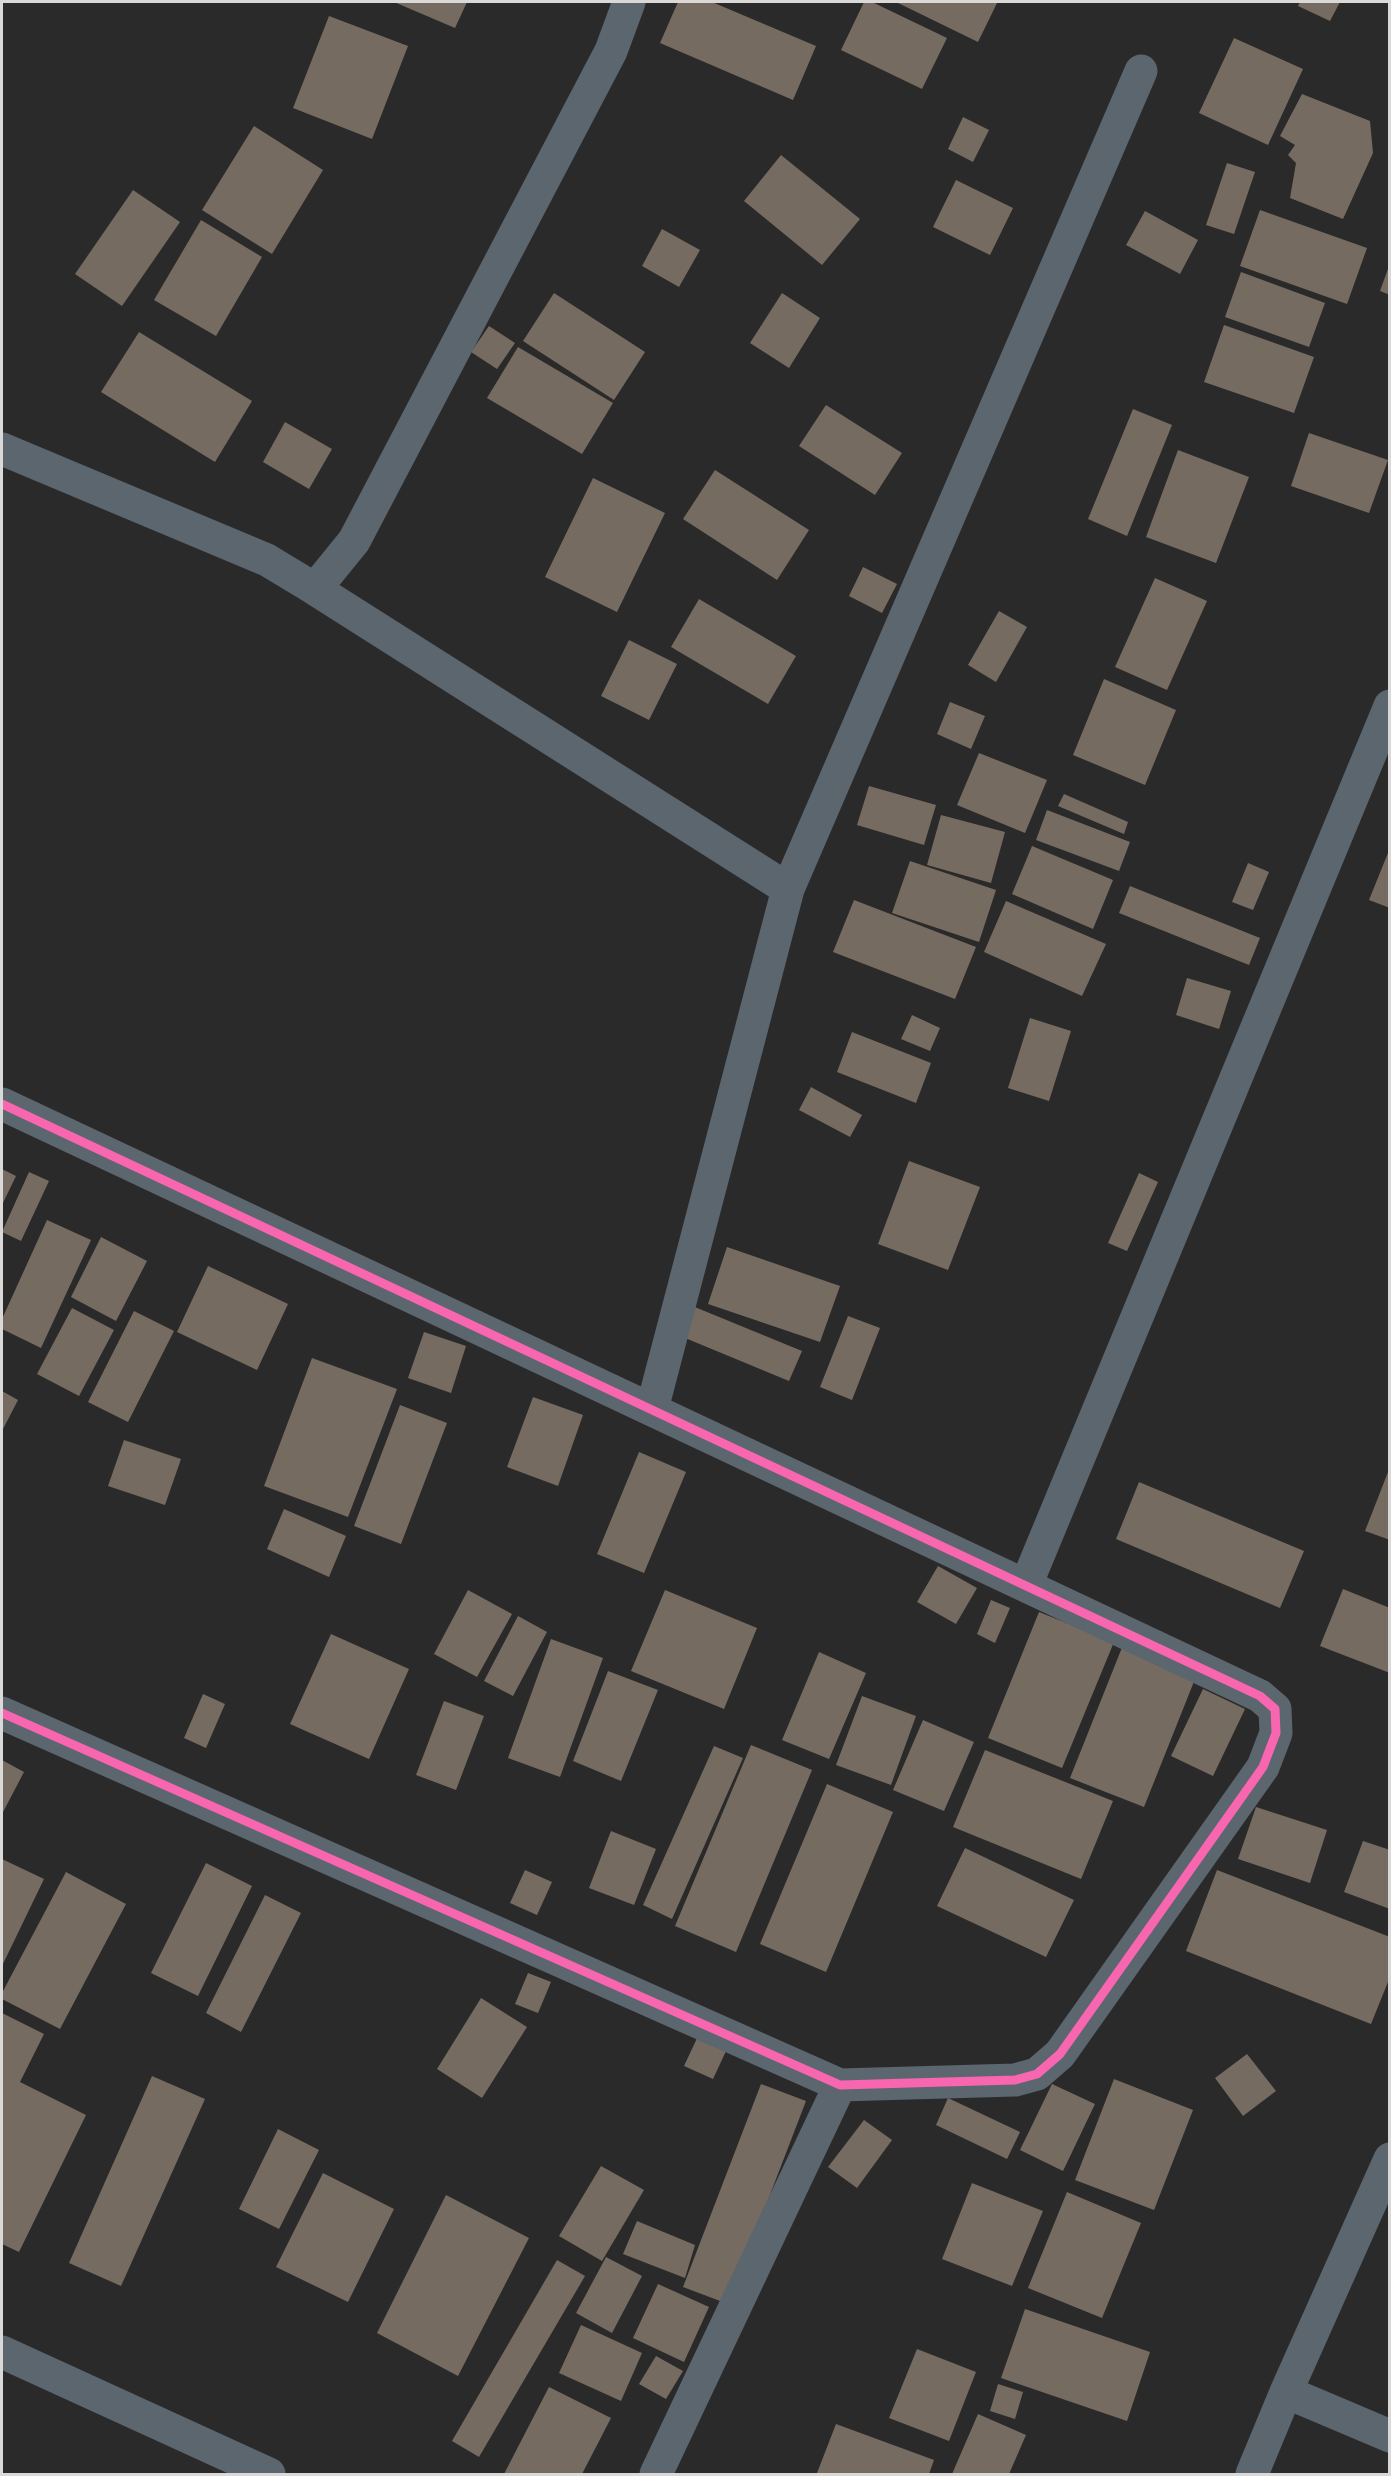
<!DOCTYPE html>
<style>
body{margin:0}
#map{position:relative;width:1391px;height:2476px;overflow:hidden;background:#2b2a2a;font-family:"Titillium Web",sans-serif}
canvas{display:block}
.frame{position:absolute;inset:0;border:3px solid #dad9d8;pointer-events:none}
</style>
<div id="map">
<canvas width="1391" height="2476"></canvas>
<div class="frame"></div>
</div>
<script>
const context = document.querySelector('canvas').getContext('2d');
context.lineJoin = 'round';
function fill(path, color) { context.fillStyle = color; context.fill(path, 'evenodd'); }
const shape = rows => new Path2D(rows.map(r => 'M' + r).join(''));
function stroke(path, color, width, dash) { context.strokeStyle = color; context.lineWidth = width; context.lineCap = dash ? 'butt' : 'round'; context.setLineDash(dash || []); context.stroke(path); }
fill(shape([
 [394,2,467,2,455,28],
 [678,2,712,2,816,46,793,100,660,43],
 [864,2,872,2,947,38,922,89,841,50],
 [896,2,993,2,997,3,978,42],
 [1300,2,1340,2,1330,21,1298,6],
 [329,16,408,46,372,139,293,108],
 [1234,38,1303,69,1268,145,1199,113],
 [1302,94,1370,121,1373,153,1343,219,1290,198,1296,163,1288,155,1295,145,1280,136],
 [963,117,989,130,973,162,948,149],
 [254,126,323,170,272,254,202,210],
 [781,155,860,219,822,265,744,201],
 [1227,163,1255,172,1234,234,1206,225],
 [956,180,1013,208,990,255,933,227],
 [133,190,180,222,122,306,75,274],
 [1260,210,1367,248,1347,304,1240,266],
 [1145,211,1198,240,1180,274,1126,245],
 [201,220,262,257,216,336,154,300],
 [662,229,700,250,679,287,642,266],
 [1389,266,1390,266,1390,295,1380,291],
 [1241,272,1325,303,1309,347,1225,317],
 [554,293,645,352,614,400,523,341],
 [782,293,820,318,789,368,750,343],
 [1224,325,1314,357,1294,413,1204,382],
 [489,326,515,343,497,369,471,352],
 [139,332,252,401,215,462,101,392],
 [518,347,613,403,582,454,487,398],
 [826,405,902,453,875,495,799,446],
 [1133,409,1172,425,1127,536,1088,519],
 [285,422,332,449,309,489,263,462],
 [1309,433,1388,460,1369,513,1291,486],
 [1178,450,1249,477,1216,563,1146,537],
 [715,470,809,530,777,580,683,519],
 [593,478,665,513,617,612,545,577],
 [863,567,897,584,882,613,849,596],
 [1155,578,1207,601,1167,690,1115,667],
 [699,599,796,656,768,704,671,647],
 [999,611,1027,627,996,682,968,665],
 [629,640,677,664,649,720,601,696],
 [1104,679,1176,710,1145,785,1073,755],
 [950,702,985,716,971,749,937,734],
 [979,753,1047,780,1025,833,957,805],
 [869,786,936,805,924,845,857,825],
 [1064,794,1128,822,1124,834,1058,806],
 [1047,810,1130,842,1119,871,1036,840],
 [941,815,1005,832,991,883,927,865],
 [1032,846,1113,880,1093,929,1012,894],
 [1390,848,1390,908,1369,900],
 [910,861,996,890,979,942,892,913],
 [1248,863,1269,872,1253,910,1232,902],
 [1130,886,1260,938,1249,965,1119,913],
 [854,900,976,947,955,999,833,952],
 [1006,901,1106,944,1082,996,984,952],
 [1187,978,1231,991,1219,1029,1176,1015],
 [912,1015,940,1028,930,1051,901,1039],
 [1030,1018,1071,1031,1049,1101,1008,1088],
 [852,1032,931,1063,916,1103,837,1072],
 [811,1087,862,1115,850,1137,799,1110],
 [909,1161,980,1187,948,1270,878,1244],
 [2,1169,16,1176,2,1205],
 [29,1172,49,1181,21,1241,2,1232],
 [1139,1173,1158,1182,1127,1251,1108,1243],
 [47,1220,91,1240,41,1348,2,1329,2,1319],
 [101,1237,147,1261,116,1321,71,1297],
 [727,1247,840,1286,820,1342,708,1304],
 [208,1266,288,1304,257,1370,177,1332],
 [685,1303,802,1351,789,1381,673,1333],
 [72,1308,114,1330,79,1396,37,1374],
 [134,1311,174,1331,128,1422,88,1402],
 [848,1316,880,1328,852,1400,820,1387],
 [424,1332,466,1346,451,1393,408,1378],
 [312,1358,397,1389,348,1517,264,1486],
 [2,1391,18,1400,2,1431],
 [533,1397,583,1415,558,1486,507,1467],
 [400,1405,447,1423,401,1544,354,1526],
 [124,1440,181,1459,165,1505,108,1486],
 [639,1452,686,1472,644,1573,597,1554],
 [1390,1467,1390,1540,1365,1531],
 [1139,1482,1304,1551,1280,1608,1116,1539],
 [284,1509,346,1536,329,1577,267,1549],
 [938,1566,977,1588,956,1624,917,1602],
 [1343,1589,1390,1608,1390,1673,1320,1646],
 [468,1590,512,1614,477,1677,434,1654],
 [665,1590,757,1628,724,1709,631,1671],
 [991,1600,1010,1608,995,1643,977,1634],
 [1039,1612,1114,1642,1062,1768,988,1738],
 [518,1616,547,1632,513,1696,484,1681],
 [331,1634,409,1669,369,1759,290,1724],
 [551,1639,603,1658,560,1777,508,1758],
 [1123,1645,1197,1674,1144,1807,1070,1778],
 [819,1652,866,1673,829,1759,782,1740],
 [608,1671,658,1690,621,1781,573,1761],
 [1203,1689,1245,1709,1213,1776,1171,1756],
 [203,1694,225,1704,206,1748,184,1738],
 [862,1696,916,1716,891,1785,836,1765],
 [444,1701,484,1716,456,1790,416,1775],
 [923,1720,974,1742,944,1811,893,1790],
 [751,1745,812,1770,736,1952,675,1926],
 [714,1746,743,1758,672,1919,643,1905],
 [985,1750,1113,1801,1081,1879,953,1827],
 [2,1760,24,1772,2,1814],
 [827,1784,893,1812,826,1972,760,1944],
 [1256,1807,1327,1830,1310,1883,1238,1859],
 [611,1831,656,1849,634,1905,589,1888],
 [1363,1841,1390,1850,1390,1909,1344,1892],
 [965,1848,1074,1900,1046,1957,937,1906],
 [2,1859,44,1879,2,1966],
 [206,1863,252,1886,198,1996,151,1973],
 [525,1870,552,1882,537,1915,510,1903],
 [1217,1870,1390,1937,1390,1977,1371,2024,1186,1951],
 [66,1872,126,1904,60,2029,2,1999,2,1993],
 [265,1895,301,1913,241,2032,206,2013],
 [528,1973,551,1982,538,2013,515,2004],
 [481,1998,527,2027,482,2098,437,2069],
 [2,2013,44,2034,20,2082,86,2115,19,2252,2,2244],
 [698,2036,727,2049,713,2079,684,2066],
 [1247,2054,1276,2091,1243,2116,1215,2078],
 [152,2076,205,2099,121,2286,69,2263],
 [1114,2079,1193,2110,1154,2210,1075,2180],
 [761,2084,806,2101,728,2304,683,2287],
 [1052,2084,1095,2104,1063,2171,1020,2150],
 [948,2098,1020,2132,1007,2159,936,2125],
 [864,2120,892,2140,857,2188,828,2167],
 [278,2129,319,2150,279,2229,239,2209],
 [601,2166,644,2190,602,2261,559,2236],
 [323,2173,394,2209,348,2302,276,2267],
 [972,2183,1043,2211,1012,2286,942,2259],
 [1067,2192,1141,2223,1102,2318,1028,2288],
 [446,2195,529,2238,458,2376,377,2333],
 [637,2221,695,2245,685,2278,623,2254],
 [606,2257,642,2276,612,2333,576,2313],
 [557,2260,585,2276,479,2457,452,2441],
 [658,2284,709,2307,684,2362,633,2338],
 [1025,2309,1150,2352,1127,2421,1001,2378],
 [581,2325,642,2353,621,2401,559,2373],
 [917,2349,976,2372,949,2441,889,2418],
 [656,2356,683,2371,666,2399,639,2384],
 [998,2384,1023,2392,1015,2419,990,2411],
 [549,2387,611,2418,582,2474,504,2474],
 [978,2414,1026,2435,1009,2474,952,2474],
 [836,2424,934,2460,929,2474,817,2473]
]), '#766b60');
stroke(shape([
 [2,449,267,560,315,589,354,541,611,51,629,2],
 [315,589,788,889],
 [2,1104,1260,1696,1275,1709,1276,1733,1263,1767,1060,2054,1037,2074,1015,2080,840,2085,2,1713],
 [652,1409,788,889,1141,71],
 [1026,1585,1390,706],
 [2,2352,269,2474],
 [1286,2392,1390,2436],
 [656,2474,840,2085],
 [1252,2474,1286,2392,1390,2159]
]), '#5b666f', 33);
stroke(shape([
 [2,1104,1260,1696,1275,1709,1276,1733,1263,1767,1060,2054,1037,2074,1015,2080,840,2085,2,1713]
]), '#f766af', 9);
</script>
